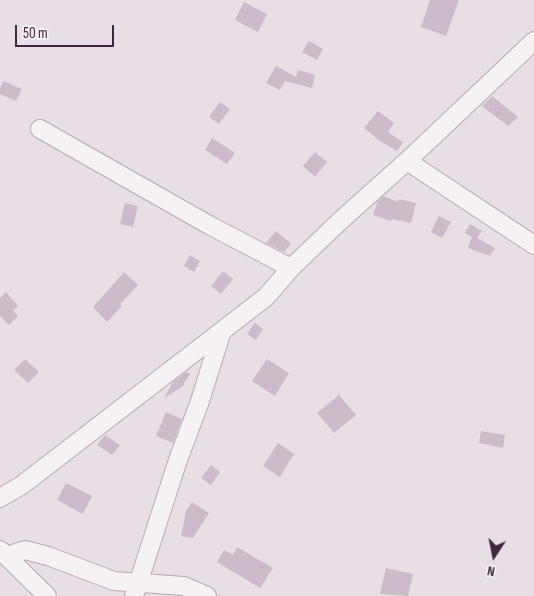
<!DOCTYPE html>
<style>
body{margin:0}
#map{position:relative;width:534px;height:596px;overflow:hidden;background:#e8dfe6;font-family:"Sofia Sans Condensed",sans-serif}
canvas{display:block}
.north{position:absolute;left:469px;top:531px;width:50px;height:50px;-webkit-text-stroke:4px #f5eef4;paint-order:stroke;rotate:191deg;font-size:14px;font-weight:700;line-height:20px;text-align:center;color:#3e283b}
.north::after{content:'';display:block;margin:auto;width:18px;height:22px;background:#3e283b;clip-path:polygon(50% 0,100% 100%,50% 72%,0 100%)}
.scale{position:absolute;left:15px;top:25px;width:99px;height:22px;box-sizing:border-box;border:2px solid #3e283b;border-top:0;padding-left:6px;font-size:15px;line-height:18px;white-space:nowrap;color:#3e283b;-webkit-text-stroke:4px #f5eef4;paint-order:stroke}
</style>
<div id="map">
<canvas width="534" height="596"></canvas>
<div class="north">N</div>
<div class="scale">50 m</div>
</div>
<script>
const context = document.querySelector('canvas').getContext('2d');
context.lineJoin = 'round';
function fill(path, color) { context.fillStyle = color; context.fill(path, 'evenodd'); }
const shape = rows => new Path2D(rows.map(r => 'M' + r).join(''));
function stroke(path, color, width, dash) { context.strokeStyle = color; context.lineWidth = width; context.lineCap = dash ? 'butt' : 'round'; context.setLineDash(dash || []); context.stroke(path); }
fill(shape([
 [430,0,459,0,446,36,421,27],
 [244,2,267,14,258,32,235,20],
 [309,41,323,49,317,60,302,52],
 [276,66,296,77,298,70,315,75,312,88,285,81,280,90,266,83],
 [3,81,22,89,16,101,0,94,0,88],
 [492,96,518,117,508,126,482,106],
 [220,102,230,109,219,124,209,117],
 [378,111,394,123,388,132,403,142,397,151,380,141,364,128],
 [212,138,235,153,227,164,205,150],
 [315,152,327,162,315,177,303,166],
 [383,196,398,202,399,199,416,203,411,223,392,219,391,221,373,215,378,201],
 [125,203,138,206,133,227,120,224],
 [439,216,451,222,442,238,431,232],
 [470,224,482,231,477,238,495,248,490,256,468,248,472,237,465,233],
 [276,231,291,244,284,252,266,243],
 [190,255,200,261,194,272,184,266],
 [223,271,233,279,221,294,211,286],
 [124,272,138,285,120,304,122,306,107,322,93,307],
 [6,292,18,306,13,310,18,316,9,325,0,316,0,298],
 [255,323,263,329,256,340,247,334],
 [25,359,39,372,28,383,14,370],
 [267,359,289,373,275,396,252,381],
 [186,372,190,374,182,387,164,398,173,382],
 [339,395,356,415,334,433,317,413],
 [166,412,182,419,173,443,156,436],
 [481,431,505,435,503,448,479,443],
 [105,435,120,445,112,455,97,445],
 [278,443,294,454,280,477,263,466],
 [211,465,220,472,211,485,201,478],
 [66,483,92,496,83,514,57,500],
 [192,502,209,513,193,538,181,536,186,511],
 [237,547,273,568,260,588,217,562,224,550,233,555],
 [386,568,413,574,408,596,380,594]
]), '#cabcc8');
const minor = shape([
 [40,129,209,225,291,268],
 [407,161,534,245],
 [0,498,22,485,266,297,291,268,340,221,407,161,534,41],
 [0,550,47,596],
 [6,556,25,550,48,556,114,581,184,586,207,596],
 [134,596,178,460,200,401,222,331]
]);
stroke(minor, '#b5a8b3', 20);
stroke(minor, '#f6f1f5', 18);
</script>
